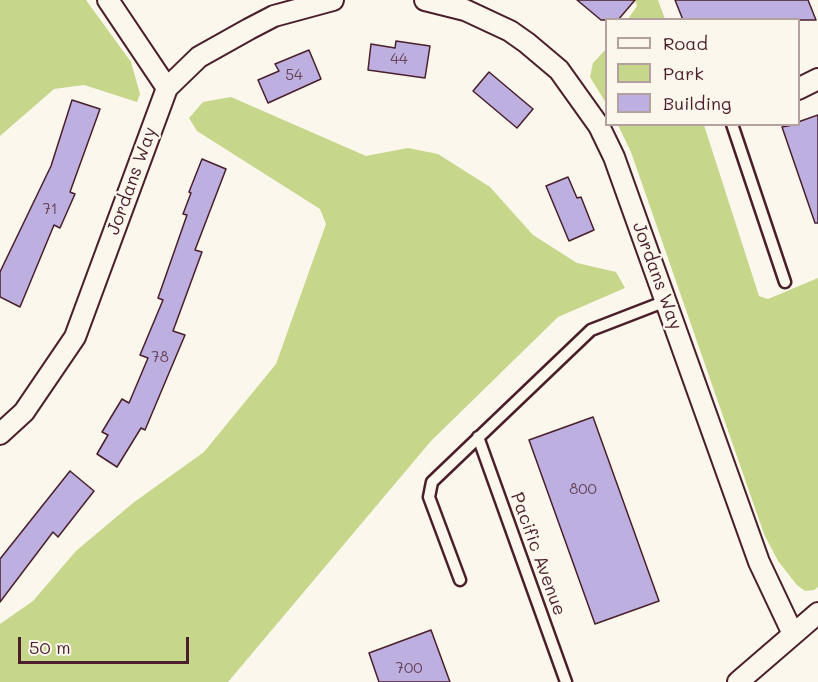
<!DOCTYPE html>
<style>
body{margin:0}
#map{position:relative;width:818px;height:682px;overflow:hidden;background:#fbf7ec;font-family:Mali,sans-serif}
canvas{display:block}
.legend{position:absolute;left:605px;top:18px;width:195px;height:108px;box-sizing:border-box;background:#fbf7ec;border:2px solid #b4a19f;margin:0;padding:8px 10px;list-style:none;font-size:18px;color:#4a1f2b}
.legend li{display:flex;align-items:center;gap:12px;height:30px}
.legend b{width:30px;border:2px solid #b4a19f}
.scale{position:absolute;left:18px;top:637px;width:171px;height:27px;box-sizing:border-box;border:3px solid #4a1f2b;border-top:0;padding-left:8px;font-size:18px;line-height:21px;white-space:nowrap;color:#4a1f2b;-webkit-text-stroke:4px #fbf7ec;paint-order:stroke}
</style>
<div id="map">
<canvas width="818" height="682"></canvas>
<ul class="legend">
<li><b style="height:8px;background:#fbf7ec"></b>Road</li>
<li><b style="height:16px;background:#c6d68a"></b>Park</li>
<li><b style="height:16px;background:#bdafdf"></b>Building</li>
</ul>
<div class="scale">50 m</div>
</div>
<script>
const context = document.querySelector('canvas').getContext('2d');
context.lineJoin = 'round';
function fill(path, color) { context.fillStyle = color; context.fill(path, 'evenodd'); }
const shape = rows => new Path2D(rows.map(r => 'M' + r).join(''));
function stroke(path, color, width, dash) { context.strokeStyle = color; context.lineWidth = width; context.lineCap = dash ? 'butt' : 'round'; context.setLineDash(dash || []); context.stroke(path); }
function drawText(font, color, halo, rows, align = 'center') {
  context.font = font + ' Mali,sans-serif'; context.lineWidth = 4.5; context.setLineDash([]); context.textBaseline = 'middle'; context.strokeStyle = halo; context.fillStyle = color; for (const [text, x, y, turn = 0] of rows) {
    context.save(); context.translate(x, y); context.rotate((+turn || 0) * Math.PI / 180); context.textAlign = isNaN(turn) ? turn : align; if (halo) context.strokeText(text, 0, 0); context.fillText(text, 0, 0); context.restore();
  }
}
fill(shape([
 [0,0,86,0,131,62,140,94,137,102,84,85,54,89,0,136],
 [635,0,658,0,665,19,628,19,637,6],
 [606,49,606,103,590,77,593,63],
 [231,97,366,156,408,148,438,154,490,187,533,235,577,263,616,272,625,288,558,317,431,441,228,682,0,682,0,624,33,601,76,551,133,503,204,452,276,364,326,224,320,209,197,131,189,118,203,102],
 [618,125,704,125,759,296,768,299,818,278,818,587,814,590,805,591,797,585,778,561,764,534,631,152]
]), '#c6d68a');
const building = shape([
 [577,0,635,0,618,20,601,20,577,0],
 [675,0,808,0,816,20,683,20,675,0],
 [396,41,430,46,425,78,368,70,371,44,395,48,396,41],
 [309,50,321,79,268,103,258,80,279,71,275,64,309,50],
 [489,72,533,109,517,128,473,91,489,72],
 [72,100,100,109,70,192,75,194,60,228,54,225,20,307,0,297,0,272,51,166,72,100],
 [818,115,818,223,815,223,782,127,798,124,798,122,818,115],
 [202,159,226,169,195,250,202,252,173,331,185,335,145,430,141,428,117,467,97,454,108,435,102,432,122,399,129,403,148,358,140,355,163,300,158,298,187,215,183,214,191,193,189,192,202,159],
 [568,177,577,198,581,197,594,230,569,241,546,186,568,177],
 [593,417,659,601,595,624,529,440,593,417],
 [70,471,94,491,58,537,53,532,0,602,0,559,70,471],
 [431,630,450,682,379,682,369,653,431,630]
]);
fill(building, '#bdafdf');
stroke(building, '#4a1f2b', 1.5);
const lane = shape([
 [732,124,785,282],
 [478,437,566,682],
 [460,580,429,497,432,482,591,330,666,301]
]);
const street = shape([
 [108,0,167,88],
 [425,0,465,10,510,31,527,43,559,70,599,126,614,157,759,562,793,634],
 [798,89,818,79],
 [0,434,24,412,75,337,167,88,199,57,249,29,274,16,333,0],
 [738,682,818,613]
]);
stroke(lane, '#4a1f2b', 15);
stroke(street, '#4a1f2b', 24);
stroke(lane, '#fbf7ec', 10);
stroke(street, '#fbf7ec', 20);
drawText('15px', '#674358', null, [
 ["44",399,59],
 ["54",294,75],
 ["71",50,209],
 ["78",160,357],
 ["800",583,489],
 ["700",409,668]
]);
drawText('18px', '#4a1f2b', '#fbf7ec', [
 ["Jordans Way",132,181,-70],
 ["Jordans Way",657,276,70],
 ["Pacific Avenue",538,554,70]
]);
</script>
